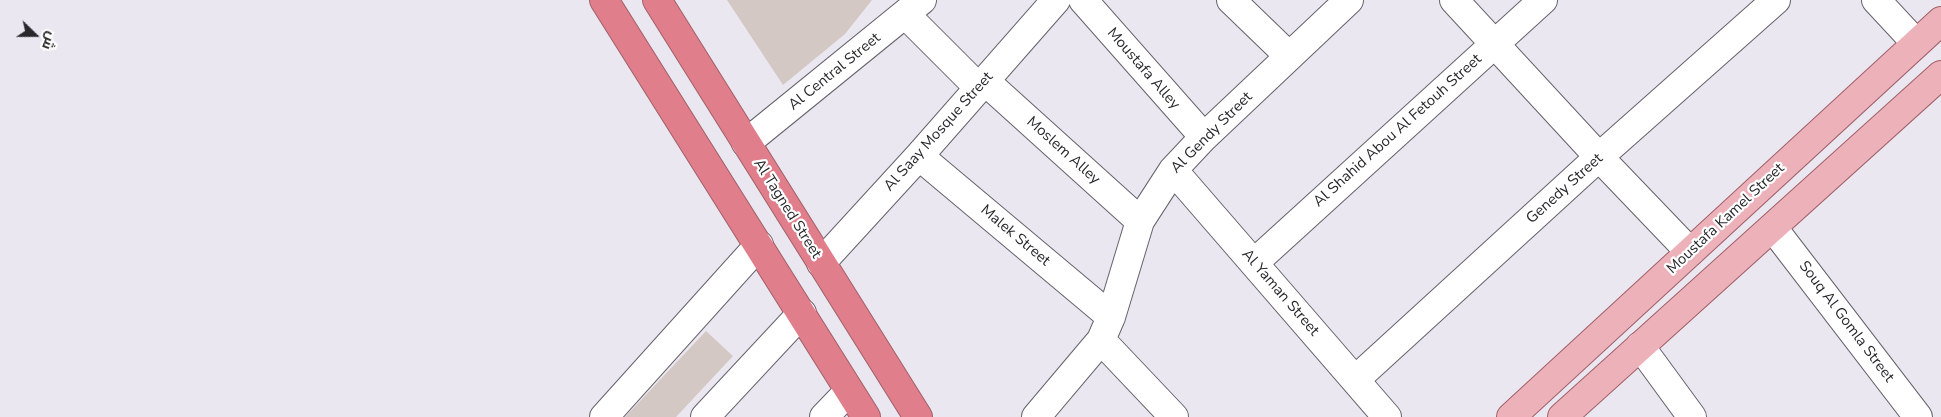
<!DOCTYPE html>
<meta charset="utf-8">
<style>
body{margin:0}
#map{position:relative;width:1941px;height:417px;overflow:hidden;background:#ebe7f1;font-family:"Nunito Sans",Cairo,sans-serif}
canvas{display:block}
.north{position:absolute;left:10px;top:10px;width:50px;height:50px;-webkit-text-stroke:4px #fff;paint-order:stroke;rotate:112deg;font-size:14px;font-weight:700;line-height:20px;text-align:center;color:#28272a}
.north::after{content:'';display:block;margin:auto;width:18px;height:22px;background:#28272a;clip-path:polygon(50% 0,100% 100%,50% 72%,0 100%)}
</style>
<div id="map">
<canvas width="1941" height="417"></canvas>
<div class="north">ش</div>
</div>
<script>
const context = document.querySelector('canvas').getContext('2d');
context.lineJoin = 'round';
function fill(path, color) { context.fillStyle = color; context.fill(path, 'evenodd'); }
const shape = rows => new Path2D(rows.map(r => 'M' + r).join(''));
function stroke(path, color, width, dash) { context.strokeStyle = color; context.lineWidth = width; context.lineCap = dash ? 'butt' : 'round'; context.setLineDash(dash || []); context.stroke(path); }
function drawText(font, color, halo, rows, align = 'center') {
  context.font = font + ' "Nunito Sans",sans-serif'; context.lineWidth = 4.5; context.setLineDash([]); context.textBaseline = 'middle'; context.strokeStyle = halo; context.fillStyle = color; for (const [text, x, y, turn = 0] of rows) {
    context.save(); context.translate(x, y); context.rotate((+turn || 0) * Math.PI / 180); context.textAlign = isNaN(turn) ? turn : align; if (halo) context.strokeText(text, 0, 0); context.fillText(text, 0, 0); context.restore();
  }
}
fill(shape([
 [727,0,872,0,845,34,783,85],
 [706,331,733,356,676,417,625,417]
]), '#d3c8c4');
const minor = shape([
 [1083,0,1204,137],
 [1231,0,1289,56],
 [1454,0,1599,157,1690,252],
 [1876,0,1916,43],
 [906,15,979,88],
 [985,81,1140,221],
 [746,143,922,0],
 [919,156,1111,317],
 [1173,170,1387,417],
 [1773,228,1918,417],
 [821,263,919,156,1056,0],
 [1254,263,1543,0],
 [1101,340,1174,417],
 [1640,346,1692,417],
 [1355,380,1599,157,1776,0],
 [604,417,759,245],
 [705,417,802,313],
 [824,417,849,391],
 [1036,417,1101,340,1111,317,1140,221,1173,170,1204,137,1349,0]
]);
const major = shape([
 [1511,417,1941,21],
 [1562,417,1941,75]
]);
const highway = shape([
 [604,0,866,417],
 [657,0,918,417]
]);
stroke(minor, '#66626b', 30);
stroke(major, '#a06069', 30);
stroke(highway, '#a06069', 30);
stroke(minor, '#fff', 28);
stroke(major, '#edb2b9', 28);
stroke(highway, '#e17e8b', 28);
drawText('15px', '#28272a', '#fff', [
 ["Moustafa Alley",1143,69,49],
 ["Al Central Street",835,72,-39],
 ["Al Shahid Abou Al Fetouh Street",1398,131,-42],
 ["Al Saay Mosque Street",939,132,-48],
 ["Al Gendy Street",1212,133,-45],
 ["Moslem Alley",1063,151,42],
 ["Genedy Street",1565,189,-42],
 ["Al Tagned Street",787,209,58],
 ["Moustafa Kamel Street",1726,219,-43],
 ["Malek Street",1015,236,40],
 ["Al Yaman Street",1280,293,49],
 ["Souq Al Gomla Street",1846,322,53]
]);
</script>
